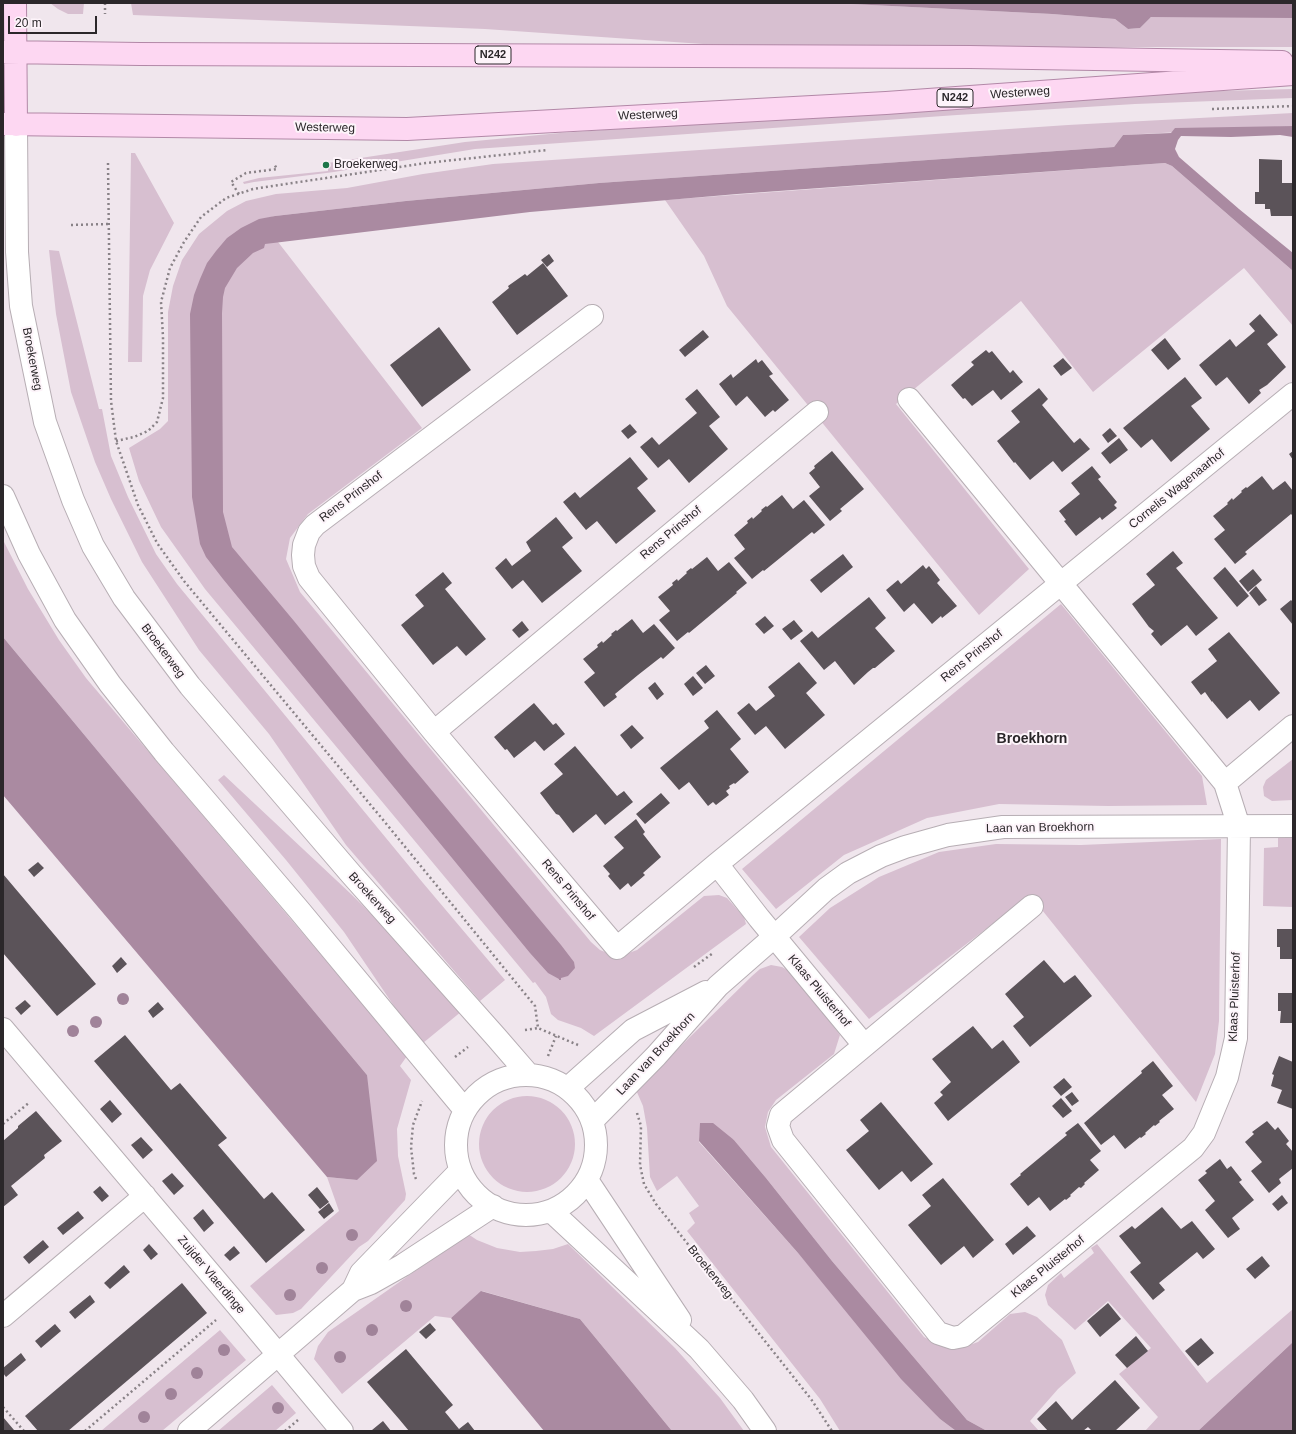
<!DOCTYPE html>
<style>
body{margin:0}
#map{position:relative;width:1296px;height:1434px;overflow:hidden;background:#f0e6ed;font-family:Arial,sans-serif}
canvas{display:block}
.frame{position:absolute;inset:0;border:4px solid #2b272a;pointer-events:none}
.scale{position:absolute;left:8px;top:16px;width:89px;height:18px;box-sizing:border-box;border:2px solid #2b272a;border-top:0;padding-left:5px;font-size:12px;line-height:14px;white-space:nowrap;color:#2b272a;-webkit-text-stroke:3px #fdf4fa;paint-order:stroke}
</style>
<div id="map">
<canvas width="1296" height="1434"></canvas>
<div class="frame"></div>
<div class="scale">20 m</div>
</div>
<script>
const context = document.querySelector('canvas').getContext('2d');
context.lineJoin = 'round';
function fill(path, color) { context.fillStyle = color; context.fill(path, 'evenodd'); }
const shape = rows => new Path2D(rows.map(r => 'M' + r).join(''));
function stroke(path, color, width, dash) { context.strokeStyle = color; context.lineWidth = width; context.lineCap = dash ? 'butt' : 'round'; context.setLineDash(dash || []); context.stroke(path); }
function drawText(font, color, halo, rows, align = 'center') {
  context.font = font + ' Arial,sans-serif'; context.lineWidth = 4; context.setLineDash([]); context.textBaseline = 'middle'; context.strokeStyle = halo; context.fillStyle = color; for (const [text, x, y, turn = 0] of rows) {
    context.save(); context.translate(x, y); context.rotate((+turn || 0) * Math.PI / 180); context.textAlign = isNaN(turn) ? turn : align; if (halo) context.strokeText(text, 0, 0); context.fillText(text, 0, 0); context.restore();
  }
}
fill(shape([
 [50,3,84,3,83,14,68,14,58,9],
 [131,3,831,3,1052,14,1115,19,1128,29,1140,28,1151,17,1293,16,1293,47,824,47,703,44,485,29,133,15],
 [1293,89,1293,98,1135,104,957,115,475,149,334,172,254,182,244,184,243,182,259,178,328,171,328,163,465,142,560,133,1097,97,1219,91],
 [1293,113,1293,126,1123,135,1114,147,599,183,406,201,275,216,261,220,422,428,308,514,290,538,286,559,300,592,591,942,600,950,610,954,617,955,626,954,637,950,704,896,719,895,727,898,744,917,746,924,594,1036,581,1028,558,1020,551,1014,546,997,535,982,533,983,205,589,161,527,139,481,129,448,160,429,168,421,168,312,173,286,182,260,199,234,227,211,246,201,276,194,347,188,423,174,493,164,1068,125],
 [131,153,135,153,174,223,150,270,143,296,142,362,128,362],
 [1165,163,1172,166,1293,271,1293,326,1244,268,1093,392,1021,301,896,404,1029,569,979,615,727,306,704,256,665,200],
 [49,250,59,251,99,409,102,409,111,456,128,497,156,554,177,584,423,883,505,980,480,1001,346,845,269,734,199,650,142,562,111,499,95,462,71,392,56,314],
 [3,540,28,589,59,640,86,678,407,1056,400,1066,411,1080,397,1129,398,1156,406,1194,405,1200,368,1241,359,1247,301,1309,293,1313,276,1315,250,1286,339,1211,327,1177,357,1180,367,1075,3,637],
 [1061,604,1202,776,1207,805,1108,806,999,804,927,818,844,855,776,909,742,869],
 [1293,759,1293,800,1272,801,1264,796,1263,787,1266,780],
 [224,775,351,894,422,964,462,1011,423,1043,396,1009,344,932,286,860,218,780],
 [1278,838,1293,838,1293,907,1263,906,1264,848,1278,847],
 [1221,839,1219,1021,1215,1054,1196,1102,1030,895,869,1019,799,937,830,908,879,877,939,852,996,844,1081,845],
 [771,965,782,967,791,972,840,1035,834,1054,776,1100,768,1112,765,1127,771,1147,924,1337,938,1344,961,1348,978,1342,1010,1314,1025,1312,1037,1317,1062,1340,1076,1373,1058,1389,1030,1421,1039,1431,987,1431,967,1420,832,1261,766,1178,734,1140,701,1123,699,1142,798,1253,940,1419,956,1431,840,1431,820,1399,687,1231,695,1223,689,1213,699,1206,677,1176,657,1191,650,1177,647,1128,643,1106,636,1090,752,976,760,969],
 '479 1144a48 48 0 1 1 96 0a48 48 0 1 1-96 0Z',
 [468,1234,477,1240,497,1248,520,1252,536,1251,553,1249,568,1244,675,1348,720,1398,744,1431,672,1431,580,1319,482,1291,451,1318,435,1316,342,1394,314,1359,318,1346,328,1332],
 [1097,1244,1207,1383,1293,1309,1293,1342,1198,1431,1145,1431,1158,1417,1119,1374,1151,1348,1108,1301,1075,1330,1048,1305,1045,1295,1048,1285,1061,1273,1064,1278,1094,1253,1091,1248],
 [220,1330,246,1360,162,1431,101,1431],
 [272,1385,296,1413,275,1431,218,1431]
]), '#d7bfd0');
fill(shape([
 [831,3,1293,3,1293,18,1151,17,1140,28,1128,29,1115,19,1052,14],
 [1293,126,1293,137,1280,135,1231,137,1181,136,1178,140,1175,149,1179,157,1239,209,1293,253,1293,271,1172,166,1165,163,737,194,530,212,265,244,264,248,253,253,237,268,225,288,223,297,222,313,223,512,232,547,294,621,404,757,561,945,574,962,575,968,568,976,561,978,561,980,559,980,559,979,548,973,530,953,223,579,206,557,200,544,192,497,190,314,194,295,200,279,207,263,216,251,227,238,241,228,259,219,275,216,406,201,599,183,1114,147,1123,135,1171,133,1175,128],
 [3,637,367,1075,377,1161,357,1180,327,1177,3,795],
 [700,1123,713,1123,734,1140,766,1178,832,1261,967,1420,987,1431,956,1431,940,1419,901,1379,798,1253,699,1141],
 [481,1291,580,1319,672,1431,544,1431,451,1318],
 [1293,1342,1293,1431,1198,1431]
]), '#aa8aa1');
fill(shape([
 [1259,159,1282,160,1282,183,1293,183,1293,216,1271,216,1270,209,1265,209,1265,204,1255,204,1255,192,1259,192],
 [549,254,554,261,547,267,541,260],
 [543,263,568,296,517,335,492,302,509,288,508,286,525,274,527,276],
 [1260,314,1278,335,1267,344,1286,367,1267,385,1259,390,1261,393,1249,404,1227,377,1216,386,1199,365,1230,339,1236,347,1255,331,1249,324],
 [439,327,471,370,422,407,390,365],
 [703,330,709,337,685,357,679,350],
 [1165,338,1181,359,1168,370,1151,350],
 [986,350,989,353,992,351,1010,373,1013,370,1023,382,1001,400,993,390,972,406,965,398,963,399,951,385,974,365,971,362],
 [1063,358,1072,368,1061,376,1053,366],
 [756,359,758,363,762,360,773,374,769,376,789,400,775,412,773,410,765,417,747,396,736,406,719,384,731,374,733,378],
 [1185,377,1202,398,1191,406,1210,429,1171,462,1152,439,1141,448,1123,428],
 [1039,388,1048,399,1042,405,1074,443,1080,438,1090,449,1062,472,1053,461,1030,480,1015,462,1014,463,997,441,1020,422,1011,411],
 [697,389,720,417,709,426,728,449,689,483,669,459,658,468,640,447,652,437,659,445,697,413,685,399],
 [630,424,637,432,628,439,621,431],
 [1110,428,1117,436,1108,443,1102,435],
 [1119,438,1128,450,1110,464,1101,453],
 [832,451,864,489,840,509,842,511,830,521,809,496,820,487,809,473,815,468,814,466],
 [1293,451,1293,460,1289,454],
 [630,457,648,479,637,488,656,511,616,544,597,521,586,530,563,502,575,492,580,498],
 [1092,466,1101,477,1098,479,1117,502,1114,505,1117,508,1102,520,1100,517,1076,536,1064,521,1066,520,1059,511,1080,494,1071,483],
 [1262,476,1273,490,1285,481,1293,491,1293,516,1291,514,1245,552,1247,554,1235,564,1214,539,1225,530,1213,516,1228,504,1227,503,1232,498,1233,500,1242,492,1241,491,1246,487,1247,488],
 [782,495,793,509,804,500,825,525,814,534,812,532,764,571,763,570,752,579,734,558,745,549,734,535,748,523,747,521,752,517,753,519,762,511,761,510,766,506,767,507],
 [556,517,573,538,562,547,582,571,542,603,523,580,512,589,495,568,506,558,512,566,531,551,526,542],
 [1173,551,1183,563,1176,568,1218,618,1196,636,1187,625,1161,646,1151,634,1154,631,1149,627,1132,604,1155,585,1146,574],
 [843,554,853,567,821,593,810,580],
 [707,557,718,571,729,562,747,583,736,592,737,593,689,633,688,632,677,641,659,620,670,611,658,597,673,585,672,583,677,579,678,581,687,573,686,572,691,568,692,569],
 [923,565,926,569,929,566,940,580,937,583,957,606,942,618,941,616,932,624,914,603,904,612,886,590,898,580,901,584],
 [1225,567,1249,596,1237,607,1213,578],
 [1253,569,1262,580,1248,592,1239,581],
 [443,572,452,583,445,589,486,639,466,656,457,646,433,665,401,625,424,606,415,595],
 [1256,586,1267,600,1259,606,1249,593],
 [869,597,886,618,875,628,895,651,875,668,873,668,868,672,854,685,835,661,824,670,800,641,812,631,818,638],
 [1291,600,1293,602,1293,625,1280,609],
 [765,616,774,626,764,634,755,624],
 [632,619,643,633,654,624,675,648,663,659,661,657,638,675,615,694,617,697,604,707,584,682,595,673,583,659,598,647,597,645,602,641,603,643,612,635,611,634,616,630,617,631],
 [794,620,803,631,791,640,782,629],
 [522,621,529,630,519,638,512,630],
 [1229,632,1280,693,1259,711,1250,700,1227,719,1212,701,1212,702,1205,692,1201,695,1191,682,1217,661,1208,649],
 [799,662,817,683,806,693,825,715,785,749,766,726,755,735,737,713,749,703,756,711,775,696,768,687],
 [706,665,715,676,705,684,696,673],
 [693,676,703,688,693,696,684,684],
 [655,682,664,694,657,700,648,688],
 [534,703,553,725,556,723,565,734,544,751,535,741,514,758,507,749,505,750,494,737],
 [717,710,741,739,730,749,749,772,735,784,734,783,729,786,730,788,726,791,729,795,716,805,713,802,708,806,689,782,679,790,660,768,709,728,704,721],
 [632,725,644,738,631,749,620,735],
 [575,746,617,796,624,791,633,802,605,825,596,814,573,833,559,815,556,814,540,793,563,774,554,764],
 [661,793,670,803,645,824,636,814],
 [636,819,645,832,643,834,661,857,643,873,645,875,631,887,628,883,620,890,608,876,610,874,603,866,624,848,614,837],
 [38,862,44,868,34,877,28,870],
 [3,874,96,984,57,1016,3,953],
 [1277,929,1293,929,1293,959,1280,959,1280,947,1277,947],
 [121,957,127,964,117,973,112,966],
 [1044,960,1064,983,1075,975,1092,996,1030,1047,1013,1026,1024,1017,1005,994],
 [1278,993,1293,993,1293,1023,1280,1023,1281,1011,1278,1011],
 [25,1000,31,1006,21,1015,15,1008],
 [158,1002,164,1009,153,1018,148,1011],
 [973,1026,992,1049,1003,1040,1020,1062,948,1121,934,1103,943,1095,940,1092,951,1082,932,1059],
 [125,1035,171,1090,180,1083,227,1138,218,1145,264,1199,272,1192,305,1230,266,1263,94,1061],
 [1279,1056,1293,1062,1293,1109,1277,1103,1282,1090,1271,1086,1274,1075,1272,1074],
 [1153,1061,1173,1086,1162,1095,1174,1109,1159,1121,1160,1122,1155,1126,1154,1125,1145,1133,1146,1134,1141,1138,1140,1137,1125,1149,1114,1135,1101,1145,1084,1123,1142,1073,1141,1071],
 [1064,1078,1072,1087,1061,1096,1053,1087],
 [1072,1092,1079,1101,1072,1106,1065,1097],
 [1061,1098,1072,1111,1063,1118,1052,1106],
 [110,1100,122,1114,112,1123,100,1109],
 [881,1102,933,1164,911,1182,902,1171,879,1190,846,1150,869,1131,860,1120],
 [36,1111,62,1141,44,1155,45,1158,11,1186,18,1195,3,1207,3,1141,18,1128,18,1126],
 [1267,1121,1275,1130,1278,1127,1289,1141,1286,1144,1293,1152,1293,1168,1279,1179,1281,1183,1269,1193,1251,1171,1262,1162,1245,1142,1254,1134,1252,1132],
 [1078,1123,1101,1151,1090,1160,1099,1170,1084,1183,1085,1184,1081,1188,1079,1187,1070,1195,1071,1196,1066,1200,1065,1199,1050,1211,1039,1197,1028,1206,1010,1184,1021,1175,1020,1174,1067,1135,1065,1133],
 [141,1137,153,1150,143,1159,131,1145],
 [1220,1159,1227,1169,1231,1166,1242,1180,1239,1182,1254,1200,1232,1218,1240,1229,1228,1238,1205,1210,1215,1201,1198,1180,1207,1173,1205,1171],
 [172,1173,184,1186,174,1195,162,1181],
 [943,1178,994,1240,973,1258,964,1246,941,1265,908,1225,931,1206,922,1195],
 [100,1186,109,1196,102,1202,93,1192],
 [317,1187,329,1202,320,1209,308,1195],
 [1282,1195,1288,1203,1278,1211,1272,1204],
 [329,1203,334,1211,324,1219,318,1212],
 [1162,1207,1181,1229,1192,1221,1215,1249,1203,1259,1197,1252,1159,1283,1165,1290,1153,1300,1130,1272,1141,1263,1119,1236,1132,1226,1135,1229],
 [203,1209,214,1223,204,1232,193,1218],
 [78,1211,84,1218,63,1235,57,1228],
 [1027,1226,1036,1236,1013,1255,1005,1244],
 [43,1240,49,1247,29,1264,23,1257],
 [149,1244,158,1254,151,1260,143,1250],
 [234,1246,240,1253,230,1261,224,1255],
 [1262,1256,1270,1266,1255,1279,1246,1269],
 [124,1265,130,1272,110,1289,104,1283],
 [182,1283,207,1313,68,1431,38,1431,25,1416],
 [90,1295,95,1302,75,1319,69,1312],
 [1108,1303,1121,1319,1100,1337,1087,1321],
 [430,1323,436,1330,426,1339,419,1332],
 [55,1324,61,1331,41,1348,35,1341],
 [1136,1336,1148,1351,1127,1368,1115,1355],
 [1201,1338,1214,1353,1198,1366,1185,1351],
 [406,1349,453,1405,445,1412,459,1429,468,1422,475,1431,409,1431,399,1419,367,1382],
 [21,1353,26,1360,6,1377,3,1373,3,1368],
 [1115,1380,1140,1408,1115,1431,1092,1431,1088,1427,1083,1431,1048,1431,1037,1419,1056,1401,1072,1420],
 [3,1417,14,1430,13,1431,3,1430],
 [383,1421,391,1431,373,1431,372,1430]
]), '#5b5359');
const minor = shape([
 [16,125,17,252,21,306,45,422,73,500,93,546,124,598,190,686,351,874,496,1037,528,1074],
 [592,316,315,525,309,532,304,545,303,555,304,566,309,578,434,732,617,948,717,864,1293,394],
 [909,399,1225,783,1239,827,1236,1038,1227,1077,1204,1133,1193,1148,963,1336,953,1338,938,1333,783,1140,778,1126,781,1115,1032,906],
 [3,496,29,554,65,620,110,684,164,752,299,910,465,1110],
 [434,732,817,412],
 [1225,783,1293,726],
 [717,864,759,918,864,1045],
 [3,1029,236,1304,342,1431],
 '456 1145a70 70 0 1 1 140 0a70 70 0 1 1-140 0Z',
 [568,1088,633,1030,706,992],
 [592,1121,656,1056,718,986,774,937,826,889,848,873,881,856,905,847,948,835,1003,827,1293,826],
 [587,1180,680,1320],
 [551,1211,699,1349,743,1400,765,1431],
 [353,1290,361,1273,460,1171],
 [3,1316,145,1196],
 [189,1431,353,1290,371,1283,403,1265,493,1206]
]);
const major = shape([
 [15,3,16,125],
 [3,52,140,54,970,57,1282,62],
 [3,124,407,129,886,103,1293,74]
]);
stroke(minor, '#b7aeb4', 24);
stroke(major, '#b288a7', 24);
stroke(shape([
 [105,3,105,14],
 [1212,109,1293,106],
 [108,163,111,401,116,441,138,505,157,543,184,581,384,821,535,1006,538,1028,578,1045],
 [239,194,231,182,246,173,277,169,274,164],
 [71,225,109,224],
 [116,441,134,437,148,431,157,422,163,398,163,337,161,302,170,268,184,242,201,217,226,198,253,189,426,163,548,150],
 [694,967,713,953],
 [525,1030,538,1028],
 [548,1056,556,1036],
 [455,1057,468,1047],
 [637,1113,641,1126,640,1165,644,1184,656,1204,811,1399,832,1431],
 [3,1124,30,1102],
 [416,1179,414,1174,411,1147,413,1125,422,1101],
 [3,1407,24,1431],
 [85,1431,216,1320],
 [285,1431,298,1420]
]), '#898287', 2.5, [2, 3]);
stroke(minor, '#fff', 22);
stroke(major, '#fdd7f2', 22);
context.fillStyle = '#a08399';
for (const [x, y] of [
 [123,999],
 [96,1022],
 [73,1031],
 [352,1235],
 [322,1268],
 [290,1295],
 [406,1306],
 [372,1330],
 [224,1350],
 [340,1357],
 [197,1373],
 [171,1394],
 [278,1408],
 [144,1417]
]) { context.beginPath(); context.arc(x, y, 6, 0, 2 * Math.PI); context.fill(); }
for (const [x, y, r, color] of [
 [326,165,4,"#1d7649"]
]) { const dot = new Path2D(); dot.arc(x, y, r, 0, 2 * Math.PI); context.fillStyle = color; context.fill(dot); stroke(dot, '#fdf4fa', 1.5); }
for (const [x, y, w] of [
 [493,55,36],
 [955,98,36]
]) { const box = new Path2D(); box.roundRect(x - w / 2, y - 9, w, 18, 3); context.fillStyle = '#fdf4fa'; context.fill(box); stroke(box, '#2b272a', 1); }
drawText('bold 11px', '#2b272a', null, [
 ["N242",493,55],
 ["N242",955,98]
]);
drawText('12px', '#2b272a', '#fdf4fa', [
 ["Westerweg",1020,93,-4],
 ["Westerweg",648,115,-3],
 ["Westerweg",325,128,1],
 ["Broekerweg",32,359,79],
 ["Cornelis Wagenaarhof",1177,489,-39],
 ["Rens Prinshof",351,497,-37],
 ["Rens Prinshof",671,533,-40],
 ["Broekerweg",163,651,53],
 ["Rens Prinshof",972,656,-39],
 ["Laan van Broekhorn",1040,828,-1],
 ["Rens Prinshof",568,890,50],
 ["Broekerweg",372,898,48],
 ["Klaas Pluisterhof",819,991,50],
 ["Klaas Pluisterhof",1235,997,-88],
 ["Laan van Broekhorn",656,1054,-47],
 ["Klaas Pluisterhof",1048,1267,-39],
 ["Broekerweg",710,1272,51],
 ["Zuijder Vlaerdinge",211,1275,50]
]);
drawText('12px', '#2b272a', '#fdf4fa', [
 ["Broekerweg",334,165]
], 'left');
drawText('bold 14px', '#2b272a', '#fdf4fa', [
 ["Broekhorn",1032,739]
]);
</script>
